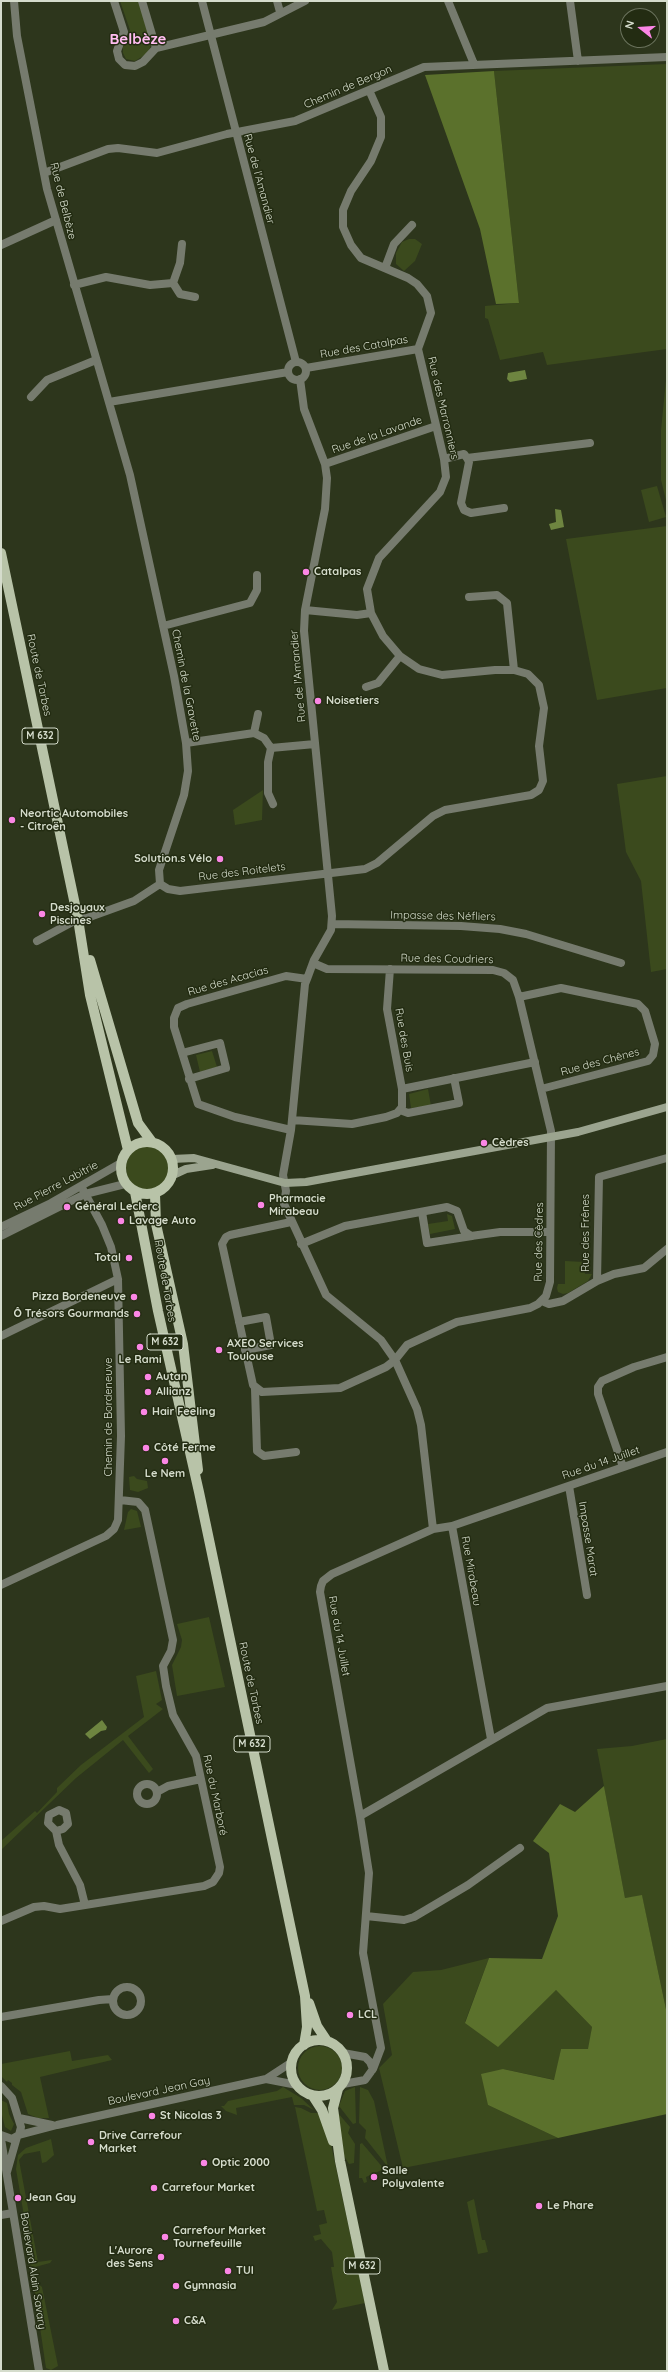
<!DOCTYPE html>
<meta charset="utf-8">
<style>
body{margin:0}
#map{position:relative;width:668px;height:2372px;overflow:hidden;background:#2d361c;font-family:Quicksand,sans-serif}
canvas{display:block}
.frame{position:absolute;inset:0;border:2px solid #d5dccc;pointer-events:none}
.north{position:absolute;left:620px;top:8px;width:40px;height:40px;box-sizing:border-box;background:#232c12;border:1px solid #6a725c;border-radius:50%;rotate:287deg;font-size:11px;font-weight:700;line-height:16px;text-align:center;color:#d5dccc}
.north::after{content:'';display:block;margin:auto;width:14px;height:18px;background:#fb86e5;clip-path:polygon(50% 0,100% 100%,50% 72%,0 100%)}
</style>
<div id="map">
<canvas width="668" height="2372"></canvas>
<div class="frame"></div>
<div class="north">N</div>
</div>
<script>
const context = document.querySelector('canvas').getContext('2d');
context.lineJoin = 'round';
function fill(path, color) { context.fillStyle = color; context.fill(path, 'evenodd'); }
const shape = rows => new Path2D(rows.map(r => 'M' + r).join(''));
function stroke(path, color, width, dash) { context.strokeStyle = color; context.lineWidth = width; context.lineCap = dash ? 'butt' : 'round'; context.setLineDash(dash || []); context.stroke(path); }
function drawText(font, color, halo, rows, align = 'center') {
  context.font = font + ' Quicksand,sans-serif'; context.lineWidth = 3; context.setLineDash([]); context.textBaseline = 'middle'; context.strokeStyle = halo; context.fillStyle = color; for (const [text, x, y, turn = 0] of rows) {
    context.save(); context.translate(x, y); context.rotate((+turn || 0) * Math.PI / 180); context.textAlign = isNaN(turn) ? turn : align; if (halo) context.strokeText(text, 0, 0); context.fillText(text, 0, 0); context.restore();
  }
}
fill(shape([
 [120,1,139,1,151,45,148,53,135,61,126,59,123,53,123,47,130,30],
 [667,64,667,349,547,365,543,352,500,360,488,319,485,318,485,306,519,303,494,71],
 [409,239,415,239,422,244,415,261,404,271,396,264,396,253,402,242],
 [667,370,667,504,661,480,661,430],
 [657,486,666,517,649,522,641,490],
 [667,526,667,688,597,700,566,539],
 [667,776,667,969,651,972,641,881,626,852,617,784],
 [263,790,262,820,235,825,233,810],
 [212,1051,217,1067,200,1072,196,1055],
 [428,1089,431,1106,411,1108,409,1094],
 '126 1168a22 22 0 1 1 44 0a22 22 0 1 1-44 0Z',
 [447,1214,452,1216,455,1229,430,1234,428,1224,448,1221],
 [565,1261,584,1262,585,1274,592,1274,588,1281,568,1293,563,1294,558,1292,557,1288,558,1284,565,1284],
 [134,1476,137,1479,147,1481,148,1488,138,1492,130,1490,129,1477],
 [131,1509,137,1511,141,1527,124,1530,128,1512],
 [209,1617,225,1687,177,1696,172,1665,181,1647,182,1640,177,1624],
 [156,1671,162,1700,156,1704,163,1709,128,1736,153,1769,149,1773,123,1740,76,1778,1,1850,1,1841,35,1811,37,1813,57,1792,57,1788,81,1765,144,1717,136,1676],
 [667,1739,667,2014,642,1896,625,1898,597,1749,632,1746],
 [489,1958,465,2022,556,1990,592,2027,589,2049,561,2049,555,2080,503,2069,488,2105,558,2138,403,2168,379,2068,392,2055,383,2004,413,1972,441,1970],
 '298 2068a22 22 0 1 1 44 0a22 22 0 1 1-44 0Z',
 [70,2051,72,2061,108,2055,112,2060,40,2077,49,2118,38,2118,28,2114,21,2092,12,2085,12,2083,8,2080,7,2082,1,2076,1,2064],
 [283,2087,301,2098,314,2110,304,2105,294,2105,292,2097,236,2108,237,2115,226,2111,221,2106,224,2106,228,2101,277,2091],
 [355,2087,356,2123,353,2124,339,2106,345,2091],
 [360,2087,368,2090,374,2101,388,2167,365,2138,366,2130,359,2123],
 [1,2100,7,2103,9,2114,14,2124,11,2131,5,2127,1,2111],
 [295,2107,301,2108,311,2113,319,2113,329,2135,365,2303,332,2310,337,2302,331,2267,334,2267,332,2252,321,2239,315,2241,313,2236,321,2234,319,2225,327,2223,324,2210,317,2211],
 [338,2113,350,2127,348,2133,355,2144,354,2163,349,2164,344,2156],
 [51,2139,54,2155,46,2162,42,2163,40,2151,24,2154,19,2160,38,2262,52,2260,50,2263,35,2267,29,2265,32,2263,16,2169,18,2155,26,2148],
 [362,2143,384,2169,366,2177,367,2182,364,2183,362,2178,359,2178,360,2144],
 [474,2199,482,2240,485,2240,488,2252,478,2254,467,2202],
 [33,2280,42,2287,58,2366,51,2370,46,2368]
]), '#3b4a1d');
fill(shape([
 [494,71,519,303,496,304,480,229,425,75],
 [604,1786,625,1898,642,1895,667,2014,667,2114,558,2138,488,2105,481,2074,503,2069,554,2080,561,2049,588,2049,592,2027,556,1990,498,2047,465,2023,489,1958,542,1959,558,1916,549,1853,533,1841,560,1804,575,1812]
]), '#5b712c');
fill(shape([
 [525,370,527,379,510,382,507,379,508,373],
 [555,509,561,510,564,527,551,530,549,524,556,522],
 [102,1720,107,1727,106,1730,101,1731,90,1739,85,1734]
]), '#6e8540');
stroke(shape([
 [14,1,17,36,47,189,130,475,174,676,186,743,188,771,184,795,159,870,160,884],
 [114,1,124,32,117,51,119,59,125,65,135,66,143,62,156,48,264,22,305,1],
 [142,1,156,48],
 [202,1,296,362],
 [277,1,280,12],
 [448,1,474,64],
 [570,1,578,61],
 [44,173,108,149,118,148,157,153,227,134,295,121,424,67,667,57],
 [1,245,56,220],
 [385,268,394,244,412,225],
 [173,283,180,263,182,244],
 [74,285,106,277,150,285,173,283,180,294,195,297],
 '288 371a9 9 0 1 1 18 0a9 9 0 1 1-18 0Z',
 [306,368,418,349,431,313,427,296,417,284,408,278,361,258,351,245,343,227,343,210,351,191,371,161,381,137,381,117,369,90],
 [300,379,304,409,325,464,327,478,325,509,305,610,304,631,332,916,331,930,314,960,307,979,305,984,291,1130,283,1175,286,1191,284,1204,326,1295,381,1340,395,1360,407,1345,457,1322,530,1308,538,1304,546,1296,550,1282,551,1131,519,997,513,980,504,973,493,970,327,969,313,963],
 [31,397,47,380,96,360],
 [109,402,288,372],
 [467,458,469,462,461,503,464,510,471,513,504,508],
 [444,459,464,454,467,458,590,443],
 [325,464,436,426],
 [469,597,497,595,507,603,514,670],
 [371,613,367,589,379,558,440,492,446,477,444,459,418,349],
 [163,626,250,603,257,590,257,575],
 [366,687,378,683,400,656],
 [254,733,258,714],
 [186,743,254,733,264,738,271,748,315,744],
 [271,748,268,762,268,793,273,804],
 [160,884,168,889,180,891,365,869,377,863,433,816,445,810,531,795,539,790,543,781,539,746,544,708,539,685,528,674,514,670,495,670,442,675,419,669,400,656,383,636,371,613,357,615,305,610],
 [332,924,461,926,500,929,526,934,621,963],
 [37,941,78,919,87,918,134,901,160,884],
 [390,969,387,1009,402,1089],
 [519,997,561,988,638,1004,645,1011,655,1044,653,1055,648,1061,541,1089],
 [182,1053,220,1043,226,1068,189,1079],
 [400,1110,408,1113,459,1103,454,1078],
 [292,1120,352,1124,386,1117,397,1113,402,1107,402,1089,535,1062],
 [291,1130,235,1117,198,1104,174,1027,174,1018,178,1008,187,1004,286,976,307,979],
 [667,1158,599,1177,597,1281,614,1274,644,1268,667,1249],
 [422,1212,427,1243,472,1236],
 [291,1222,230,1235,226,1237,222,1244,253,1385,262,1392,340,1388,386,1367,395,1360,417,1409,421,1425,433,1529,452,1526,491,1739],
 [301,1244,345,1226,447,1207,457,1211,464,1231,471,1236,500,1232,550,1232],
 [542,1301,549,1304,563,1301,597,1281],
 [239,1322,266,1317,271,1345,245,1350],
 [1,1336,118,1279],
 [255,1389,257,1451,264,1456,296,1452],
 [623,1467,598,1394,598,1387,602,1381,634,1367,667,1357],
 [569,1486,587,1595],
 [452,1526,667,1452],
 [433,1529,332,1574,323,1581,321,1586,320,1592,360,1816,547,1708,667,1686],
 [1,1585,106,1536,114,1529,118,1520,121,1436,118,1279,111,1247,102,1225,82,1188],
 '137 1794a10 10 0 1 1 20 0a10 10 0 1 1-20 0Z',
 [157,1792,168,1786,201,1779],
 [360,1816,369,1873,363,1953,381,2048,373,2069],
 [56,1831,63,1829,68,1824,66,1813,59,1810,49,1815,48,1823,56,1831,59,1845,80,1885,85,1905],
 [366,1916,404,1920,414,1917,468,1885,520,1848],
 [1,1921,34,1907,44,1906,60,1909,204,1886,213,1882,219,1873,220,1867,196,1756,173,1715,166,1686,163,1666,171,1651,173,1640,145,1510,138,1502,120,1500],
 '113 2001a14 14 0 1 1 28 0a14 14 0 1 1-28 0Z',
 [1,2017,99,2000,113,1999],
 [266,2079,297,2085],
 [343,2084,365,2080,373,2069,370,2062,365,2057,343,2053],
 [1,2086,12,2098,21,2127,19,2135,12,2139,1,2135],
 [19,2118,52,2125],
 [19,2135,57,2125,266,2079,292,2062],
 [1,2139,39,2371],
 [7,2172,17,2137],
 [1,2215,13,2213]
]), '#767b6e', 8);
stroke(shape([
 [1,1227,51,1203,121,1163],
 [1,1236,85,1194,125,1184]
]), '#767b6e', 8);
stroke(shape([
 [172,1159,194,1158,285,1183,306,1182,578,1132,667,1107],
 [173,1175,186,1169,212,1165]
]), '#9ba48f', 8);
stroke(shape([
 [1,553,78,919,90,995,128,1150],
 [90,960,138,1123,152,1142],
 '121 1168a26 26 0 1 1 52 0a26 26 0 1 1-52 0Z',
 [135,1192,158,1311,199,1492,305,1996,307,2027,304,2045],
 [155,1194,156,1224,183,1344,198,1470],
 [309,2003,317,2026,327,2041],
 '291 2068a28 28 0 1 1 56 0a28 28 0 1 1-56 0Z',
 [338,2089,333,2108,340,2161,384,2371],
 [313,2096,322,2110,333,2141]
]), '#b8c3a8', 10);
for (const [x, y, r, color] of [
 [306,572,4,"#fb86e5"],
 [318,701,4,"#fb86e5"],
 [12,820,4,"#fb86e5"],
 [220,859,4,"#fb86e5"],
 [42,914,4,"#fb86e5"],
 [484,1143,4,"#fb86e5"],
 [261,1205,4,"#fb86e5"],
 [67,1207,4,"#fb86e5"],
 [121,1221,4,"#fb86e5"],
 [129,1258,4,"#fb86e5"],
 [134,1297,4,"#fb86e5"],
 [137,1314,4,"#fb86e5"],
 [140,1347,4,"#fb86e5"],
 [219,1350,4,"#fb86e5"],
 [148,1377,4,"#fb86e5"],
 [148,1392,4,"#fb86e5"],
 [144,1412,4,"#fb86e5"],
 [146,1448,4,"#fb86e5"],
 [165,1461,4,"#fb86e5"],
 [350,2015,4,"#fb86e5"],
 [152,2116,4,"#fb86e5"],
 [91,2142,4,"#fb86e5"],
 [204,2163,4,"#fb86e5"],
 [374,2177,4,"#fb86e5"],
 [154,2188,4,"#fb86e5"],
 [18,2198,4,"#fb86e5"],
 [539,2206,4,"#fb86e5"],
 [165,2237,4,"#fb86e5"],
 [161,2257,4,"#fb86e5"],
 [228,2271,4,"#fb86e5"],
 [176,2286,4,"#fb86e5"],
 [176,2321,4,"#fb86e5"]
]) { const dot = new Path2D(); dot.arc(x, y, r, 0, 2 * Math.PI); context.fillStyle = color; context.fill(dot); stroke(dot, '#232c12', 1.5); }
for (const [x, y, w] of [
 [40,736,36],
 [165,1342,36],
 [252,1744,36],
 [362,2266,36]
]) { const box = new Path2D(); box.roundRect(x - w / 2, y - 8, w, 16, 3); context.fillStyle = '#232c12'; context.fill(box); stroke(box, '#d5dccc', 1); }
drawText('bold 10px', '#d5dccc', null, [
 ["M 632",40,736],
 ["M 632",165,1342],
 ["M 632",252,1744],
 ["M 632",362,2266]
]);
drawText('11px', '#d5dccc', '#232c12', [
 ["Chemin de Bergon",348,87,-23],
 ["Rue de l'Amandier",259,179,75],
 ["Rue de Belbèze",63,201,76],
 ["Rue des Catalpas",364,347,-10],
 ["Rue des Marronniers",443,408,77],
 ["Rue de la Lavande",377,435,-19],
 ["Route de Tarbes",39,675,78],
 ["Rue de l'Amandier",298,676,-95],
 ["Chemin de la Gravette",186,685,79],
 ["Rue des Roitelets",242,872,-7],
 ["Impasse des Néfliers",443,916,1],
 ["Rue des Coudriers",447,959,1],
 ["Rue des Acacias",228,981,-16],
 ["Rue des Buis",404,1040,80],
 ["Rue des Chênes",600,1062,-15],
 ["Rue Pierre Labitrie",56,1186,-28],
 ["Rue des Frênes",586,1233,-90],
 ["Rue des Cèdres",539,1242,-89],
 ["Route de Tarbes",165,1281,80],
 ["Chemin de Bordeneuve",109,1417,-90],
 ["Rue du 14 Juillet",601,1463,-19],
 ["Impasse Marat",588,1539,81],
 ["Rue Mirabeau",471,1571,80],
 ["Rue du 14 Juillet",339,1636,80],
 ["Route de Tarbes",251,1683,78],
 ["Rue du Marboré",215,1795,78],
 ["Boulevard Jean Gay",159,2091,-12],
 ["Boulevard Alain Savary",33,2271,81]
]);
drawText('bold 11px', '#d5dccc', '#232c12', [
 ["Catalpas",314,572],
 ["Noisetiers",326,701],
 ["Neortic Automobiles",20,814],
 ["- Citroën",20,827],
 ["Solution.s Vélo",212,859,"right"],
 ["Desjoyaux",50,908],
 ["Piscines",50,921],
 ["Cèdres",492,1143],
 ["Pharmacie",269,1199],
 ["Mirabeau",269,1212],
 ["Général Leclerc",75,1207],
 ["Lavage Auto",129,1221],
 ["Total",121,1258,"right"],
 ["Pizza Bordeneuve",126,1297,"right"],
 ["Ô Trésors Gourmands",129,1314,"right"],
 ["AXEO Services",227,1344],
 ["Toulouse",227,1357],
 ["Le Rami",140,1360,"center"],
 ["Autan",156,1377],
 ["Allianz",156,1392],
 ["Hair Feeling",152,1412],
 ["Côté Ferme",154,1448],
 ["Le Nem",165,1474,"center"],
 ["LCL",358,2015],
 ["St Nicolas 3",160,2116],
 ["Drive Carrefour",99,2136],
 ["Market",99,2149],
 ["Optic 2000",212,2163],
 ["Salle",382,2171],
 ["Polyvalente",382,2184],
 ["Carrefour Market",162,2188],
 ["Jean Gay",26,2198],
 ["Le Phare",547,2206],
 ["Carrefour Market",173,2231],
 ["Tournefeuille",173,2244],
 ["L'Aurore",153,2251,"right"],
 ["des Sens",153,2264,"right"],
 ["TUI",236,2271],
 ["Gymnasia",184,2286],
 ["C&A",184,2321]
], 'left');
drawText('bold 15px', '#ffbdf0', '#232c12', [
 ["Belbèze",138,39]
]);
</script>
